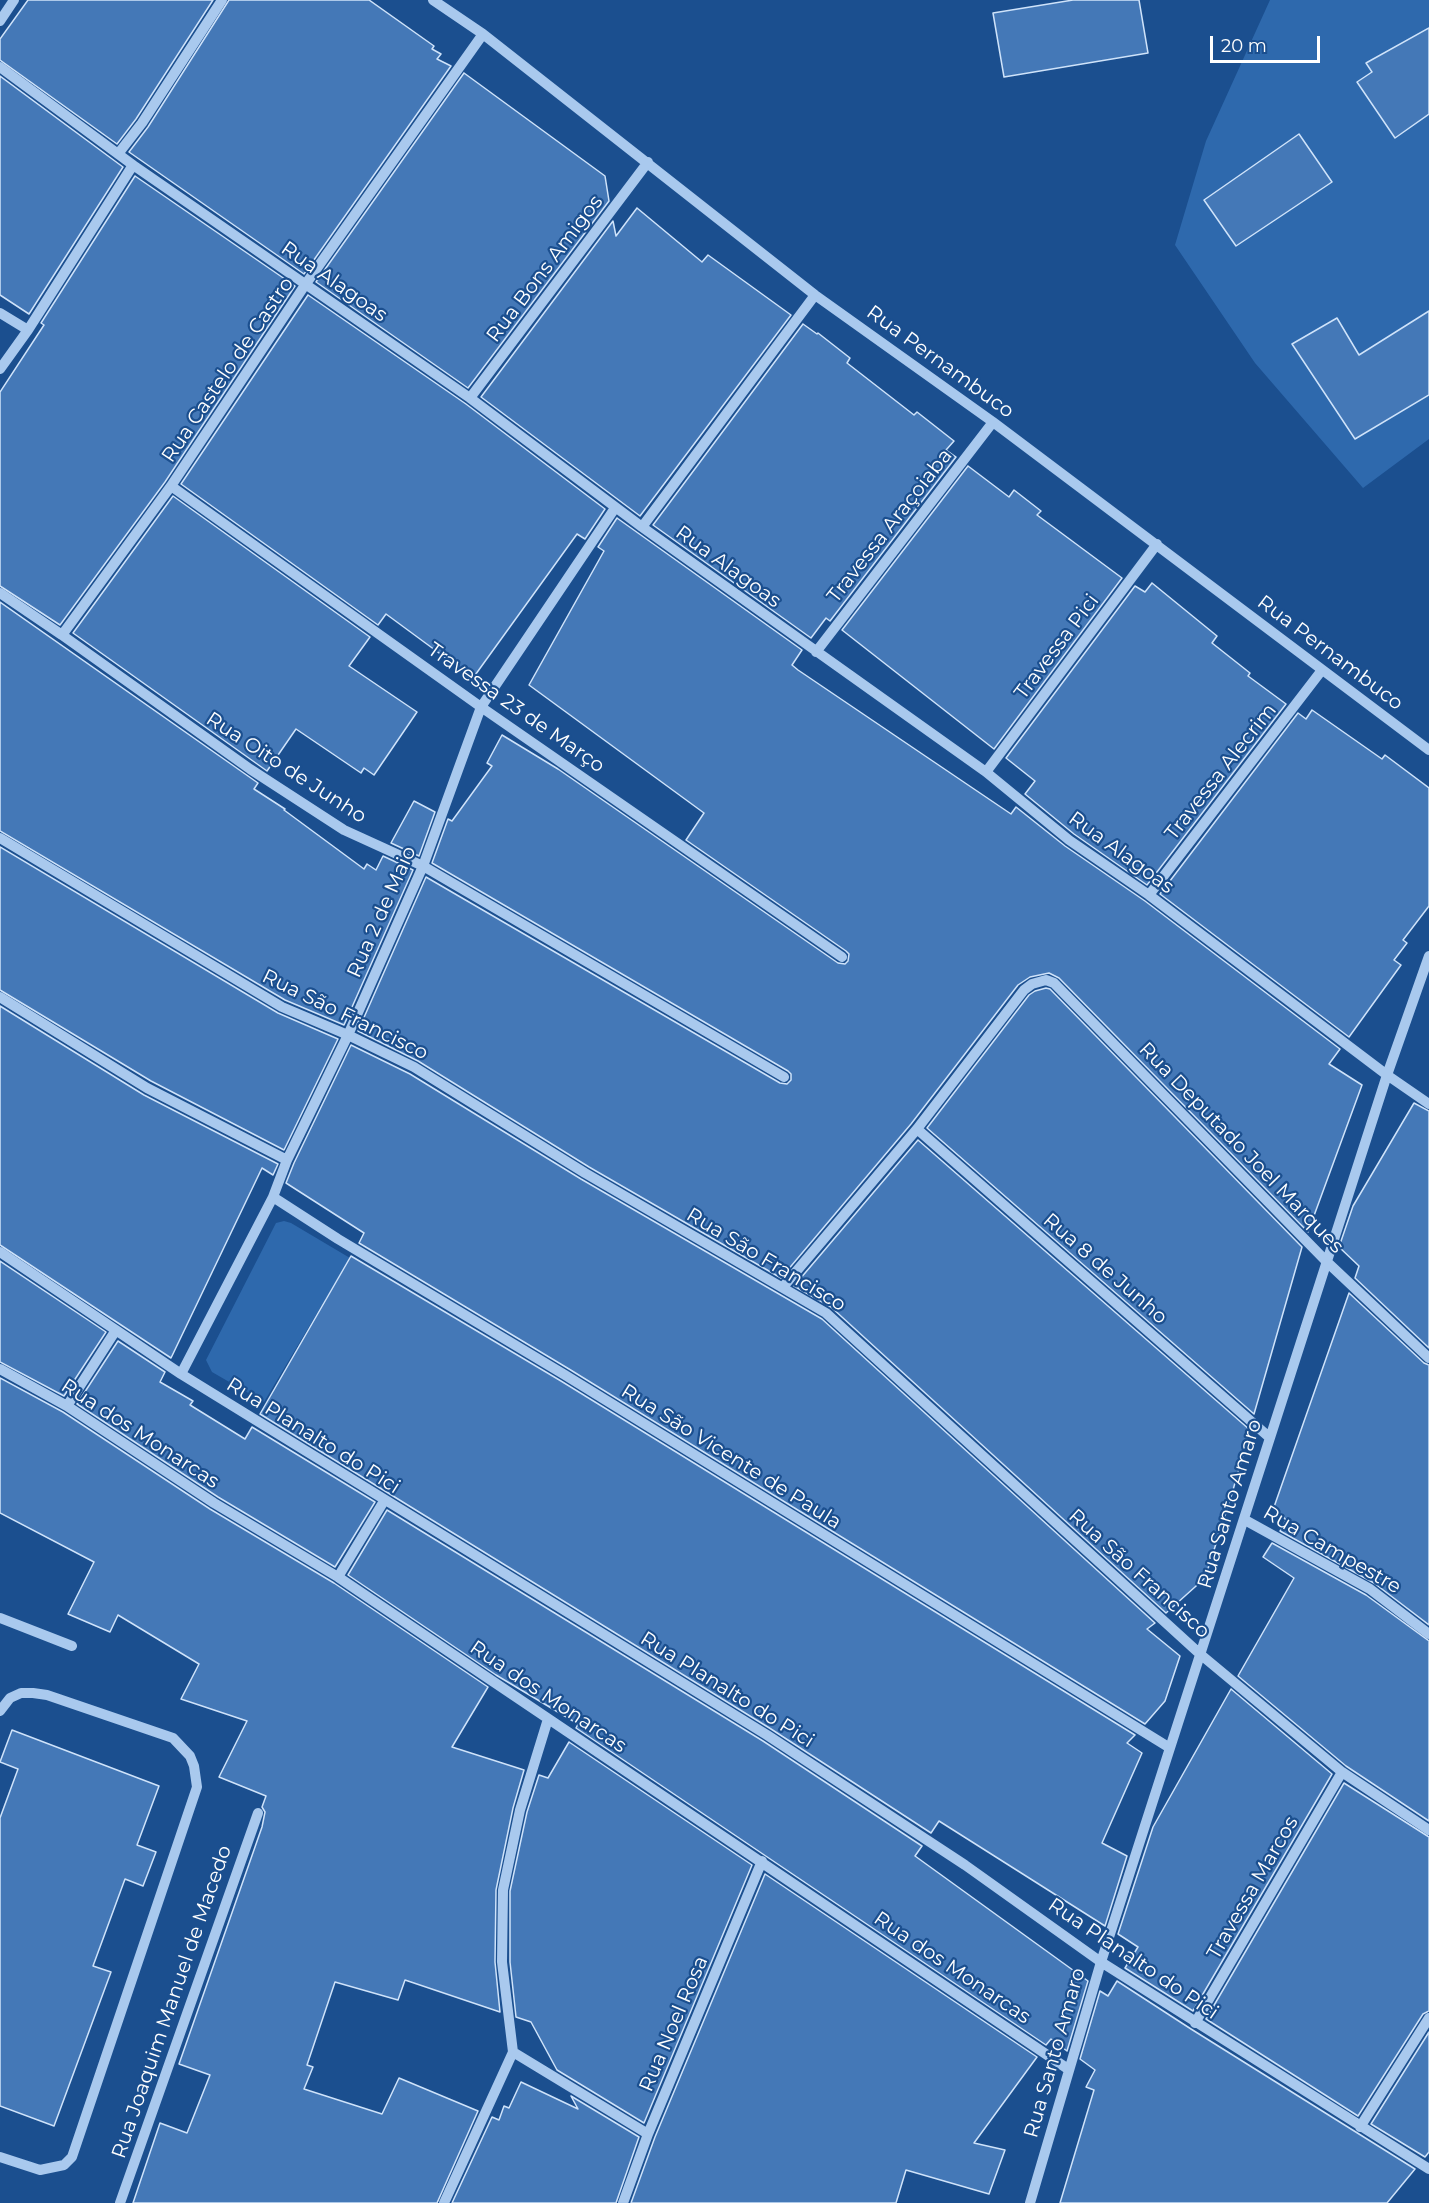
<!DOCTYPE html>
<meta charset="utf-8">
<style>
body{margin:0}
#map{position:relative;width:1429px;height:2203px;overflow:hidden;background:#1b4f8f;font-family:Montserrat,sans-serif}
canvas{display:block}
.scale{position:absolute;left:1210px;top:36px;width:110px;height:27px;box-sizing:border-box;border:3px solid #fff;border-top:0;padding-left:8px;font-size:18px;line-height:21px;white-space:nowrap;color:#fff;-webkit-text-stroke:4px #1b4f8f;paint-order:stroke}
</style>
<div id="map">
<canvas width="1429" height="2203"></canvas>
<div class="scale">20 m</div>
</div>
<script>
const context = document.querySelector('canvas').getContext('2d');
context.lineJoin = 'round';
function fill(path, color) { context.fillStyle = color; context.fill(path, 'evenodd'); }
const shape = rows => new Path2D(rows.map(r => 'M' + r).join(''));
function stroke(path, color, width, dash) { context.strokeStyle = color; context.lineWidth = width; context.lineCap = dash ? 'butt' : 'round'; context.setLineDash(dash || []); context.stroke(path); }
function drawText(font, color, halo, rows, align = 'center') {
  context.font = font + ' Montserrat,sans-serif'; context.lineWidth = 4.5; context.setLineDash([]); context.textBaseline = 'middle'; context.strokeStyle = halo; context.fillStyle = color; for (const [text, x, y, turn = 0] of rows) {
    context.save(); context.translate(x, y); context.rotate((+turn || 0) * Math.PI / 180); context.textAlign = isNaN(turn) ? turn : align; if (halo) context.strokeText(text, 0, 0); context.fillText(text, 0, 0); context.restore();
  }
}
fill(shape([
 [1270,0,1429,0,1429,439,1363,488,1255,363,1175,245,1206,141],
 [284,1221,291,1223,350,1258,264,1402,212,1372,206,1360,276,1223]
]), '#2e69ad');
const building = shape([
 [28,0,213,0,136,119,117,144,0,60,0,39,28,0],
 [229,0,369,0,434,46,432,49,441,54,437,59,451,66,304,274,129,152,148,127,229,0],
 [1073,0,1139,0,1148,53,1004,77,993,13,1073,0],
 [1429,28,1429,114,1395,138,1357,82,1372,72,1366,63,1429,28],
 [464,73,605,176,609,201,468,388,316,282,464,73],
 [0,76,123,167,29,314,0,295,0,76],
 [1299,134,1332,182,1236,246,1204,200,1299,134],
 [135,176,295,286,165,482,60,625,0,586,0,392,44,325,41,323,135,176],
 [637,208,702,262,708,255,791,315,640,516,481,397,613,221,616,236,637,208],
 [308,295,466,404,605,509,585,539,577,534,473,678,386,614,378,625,181,484,308,295],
 [1429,311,1429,395,1355,439,1292,344,1337,318,1359,355,1429,311],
 [803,324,817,334,818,333,850,358,847,363,914,415,917,412,954,441,946,450,956,457,830,621,826,618,811,638,653,525,803,324],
 [968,466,1009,497,1014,490,1041,511,1037,515,1122,578,994,749,842,630,968,466],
 [173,496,370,637,349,666,417,712,374,775,364,768,361,773,296,729,267,771,73,633,173,496],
 [617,518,802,650,792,665,798,670,1011,814,1016,807,1065,846,1145,901,1340,1049,1329,1064,1362,1085,1308,1232,1059,978,1049,973,1030,977,1018,985,911,1124,781,1278,589,1167,418,1061,358,1031,426,877,780,1083,787,1084,791,1080,791,1074,788,1071,432,863,448,819,452,821,492,766,487,763,502,735,558,769,838,963,845,964,848,961,849,954,846,951,686,840,704,813,529,685,604,551,598,547,617,518],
 [1152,583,1217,636,1212,643,1250,673,1248,676,1286,704,1147,885,1074,834,1025,794,1035,781,1006,758,1135,586,1145,592,1152,583],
 [0,602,258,783,254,789,285,809,284,810,364,869,367,864,376,870,383,856,413,870,344,1025,285,1000,0,831,0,602],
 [1312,710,1382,759,1385,755,1429,788,1429,906,1403,940,1407,943,1394,960,1401,965,1349,1037,1160,894,1298,713,1306,719,1312,710],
 [414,801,435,812,419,856,391,843,414,801],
 [0,847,278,1013,338,1039,284,1150,151,1081,0,990,0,847],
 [1046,988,1050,989,1302,1247,1254,1414,927,1128,1029,995,1035,991,1046,988],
 [0,1006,144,1095,278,1164,273,1175,262,1168,171,1358,0,1245,0,1006],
 [351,1045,410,1074,581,1179,822,1319,1155,1623,1147,1629,1180,1656,1165,1701,1145,1724,569,1369,359,1243,364,1233,286,1183,294,1163,351,1045],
 [1414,1103,1429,1111,1429,1348,1355,1278,1359,1266,1339,1247,1353,1206,1414,1103],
 [918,1140,1250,1430,1231,1497,1205,1578,1166,1613,831,1307,794,1286,918,1140],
 [351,1256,561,1381,1135,1735,1127,1743,1142,1753,1102,1843,1127,1856,1105,1926,939,1821,931,1833,771,1729,260,1414,351,1256],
 [0,1261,106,1332,64,1396,0,1362,0,1261],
 [1349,1293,1424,1363,1429,1365,1429,1625,1374,1583,1280,1531,1286,1520,1274,1507,1349,1293],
 [118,1341,165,1372,160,1382,193,1401,190,1405,245,1439,252,1427,375,1502,335,1567,218,1497,77,1404,118,1341],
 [0,1378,63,1412,210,1509,334,1583,488,1687,452,1747,524,1770,513,1808,496,1890,495,1962,500,2012,405,1980,398,2000,335,1982,307,2065,313,2067,304,2089,382,2114,399,2078,478,2111,437,2203,133,2203,160,2123,187,2133,210,2075,179,2064,262,1827,265,1812,262,1807,266,1796,219,1777,247,1721,181,1699,199,1664,118,1615,110,1632,68,1614,94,1562,0,1513,0,1378],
 [387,1510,763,1741,922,1846,915,1856,1088,1981,1067,2051,1051,2039,1046,2045,576,1728,578,1724,496,1675,348,1575,387,1510],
 [1272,1543,1366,1595,1429,1641,1429,1821,1346,1766,1238,1676,1294,1578,1263,1557,1272,1543],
 [1231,1689,1332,1774,1193,2011,1125,1968,1138,1947,1118,1934,1153,1827,1231,1689],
 [12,1730,159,1786,137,1845,156,1852,143,1886,125,1879,93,1966,111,1972,54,2126,0,2106,0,1818,18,1769,0,1762,12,1730],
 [569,1742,752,1865,644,2123,557,2070,531,2022,516,2017,510,1962,510,1891,527,1812,539,1775,548,1778,569,1742],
 [1344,1783,1429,1837,1429,2011,1423,2014,1358,2116,1206,2019,1344,1783],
 [765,1874,1037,2057,974,2143,1005,2150,989,2194,906,2170,896,2203,631,2203,655,2137,765,1874],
 [1117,1981,1191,2029,1415,2169,1387,2203,1060,2203,1094,2090,1086,2087,1095,2070,1080,2059,1100,1991,1108,1996,1117,1981],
 [1429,2032,1429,2152,1425,2157,1371,2124,1429,2032],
 [521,2082,578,2109,571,2096,639,2137,616,2203,452,2203,492,2117,499,2120,504,2106,509,2108,521,2082]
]);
fill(building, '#4478b7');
stroke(building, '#cfe3fa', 1.5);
stroke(shape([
 [433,0,483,34,815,295,993,422,1429,750],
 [0,21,14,0],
 [0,67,133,165,470,398,642,527,986,772,1069,840,1149,895,1387,1075,1429,1104],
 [118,154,142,123,222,0],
 [0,313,28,330],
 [0,369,28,330,133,165],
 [470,398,648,162],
 [171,486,481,707,842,957],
 [642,527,815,295],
 [0,593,62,635,250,769,344,830,423,866,784,1077],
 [62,635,171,486,305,285,483,34],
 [816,652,993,422],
 [986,772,1157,544],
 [0,838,282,1007,348,1035,414,1067,585,1173,826,1313,1200,1654,1342,1772,1429,1830],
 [1149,895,1322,670],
 [0,997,147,1088,287,1160],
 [917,1129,1269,1437],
 [273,1197,338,1239,565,1375,1170,1748],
 [0,1252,181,1374,767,1735,965,1865,1101,1962,1429,2169],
 [783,1287,917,1129,1024,990,1032,984,1046,980,1054,983,1327,1262,1429,1358],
 [0,1369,67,1406,214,1503,338,1577,1068,2069],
 [181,1374,273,1197,287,1160,348,1035,423,866,481,707,615,508],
 [67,1406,116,1330],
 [1245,1520,1370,1589,1429,1634],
 [338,1577,384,1501],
 [0,1618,72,1646],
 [0,1711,10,1698,21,1693,33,1693,47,1695,173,1738,190,1756,194,1766,197,1787,72,2157,64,2165,40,2170,0,2157],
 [1195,2023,1342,1772],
 [513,2052,648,2134],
 [1360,2127,1429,2018],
 [120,2203,258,1813],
 [444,2203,513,2052,502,1962,503,1890,520,1810,548,1719],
 [623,2203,648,2134,762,1861],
 [1030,2203,1101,1962,1387,1075,1429,956]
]), '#a9c9ee', 10);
drawText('20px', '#fff', '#1b4f8f', [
 ["Rua Bons Amigos",545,269,-53],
 ["Rua Alagoas",334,282,35],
 ["Rua Pernambuco",940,362,36],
 ["Rua Castelo de Castro",228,370,-56],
 ["Travessa Araçoiaba",890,526,-52],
 ["Rua Alagoas",728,567,36],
 ["Travessa Pici",1057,647,-53],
 ["Rua Pernambuco",1330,653,37],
 ["Travessa 23 de Março",516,708,35],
 ["Rua Oito de Junho",286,768,33],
 ["Travessa Alecrim",1221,772,-52],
 ["Rua Alagoas",1121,853,36],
 ["Rua 2 de Maio",382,912,-66],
 ["Rua São Francisco",345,1015,26],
 ["Rua Deputado Joel Marques",1241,1148,46],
 ["Rua São Francisco",766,1260,31],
 ["Rua 8 de Junho",1105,1269,41],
 ["Rua dos Monarcas",140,1434,33],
 ["Rua Planalto do Pici",313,1436,32],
 ["Rua São Vicente de Paula",731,1457,32],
 ["Rua Santo Amaro",1230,1504,-73],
 ["Rua Campestre",1332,1550,30],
 ["Rua São Francisco",1139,1574,42],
 ["Rua Planalto do Pici",727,1690,32],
 ["Rua dos Monarcas",548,1697,34],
 ["Travessa Marcos",1253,1888,-60],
 ["Rua Planalto do Pici",1133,1959,34],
 ["Rua dos Monarcas",952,1968,34],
 ["Rua Joaquim Manuel de Macedo",172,2002,-71],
 ["Rua Noel Rosa",674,2024,-67],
 ["Rua Santo Amaro",1055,2053,-74]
]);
</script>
